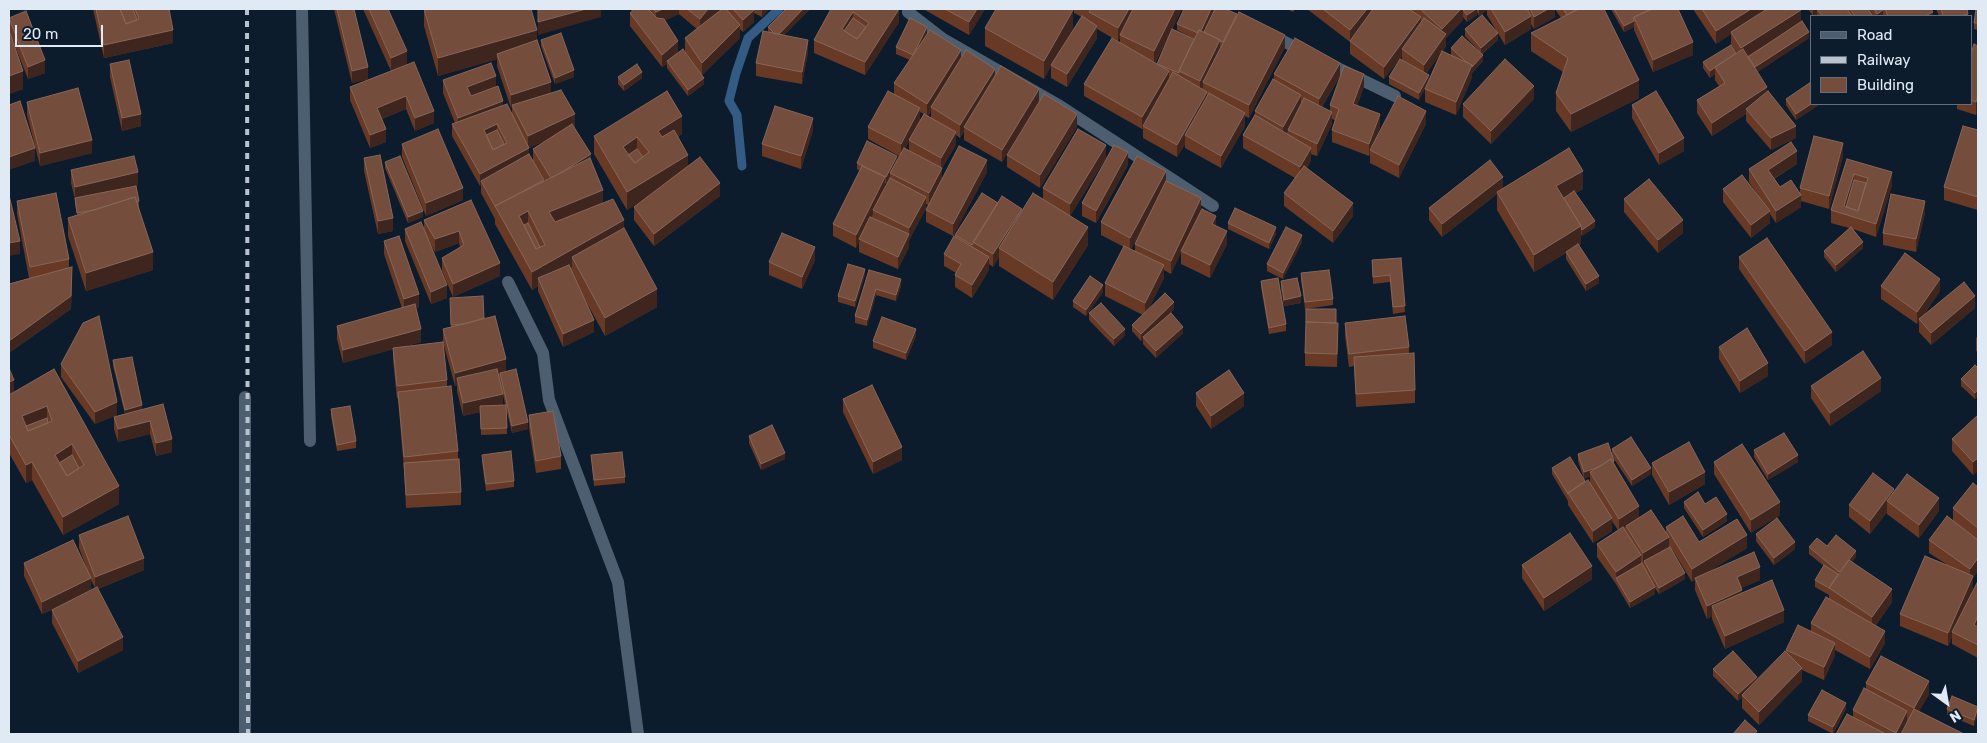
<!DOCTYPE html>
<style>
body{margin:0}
#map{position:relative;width:1987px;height:743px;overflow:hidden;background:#0c1c2c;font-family:Rubik,sans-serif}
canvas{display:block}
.frame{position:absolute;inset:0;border:10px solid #e0eaf5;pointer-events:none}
.legend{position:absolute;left:1810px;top:15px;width:162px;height:90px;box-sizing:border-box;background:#0c1c2c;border:1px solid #616e7c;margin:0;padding:6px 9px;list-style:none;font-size:15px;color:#e0eaf5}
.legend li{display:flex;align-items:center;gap:10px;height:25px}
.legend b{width:25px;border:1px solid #616e7c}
.north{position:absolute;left:1922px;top:678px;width:50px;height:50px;-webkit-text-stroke:4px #0c1c2c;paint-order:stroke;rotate:148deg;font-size:14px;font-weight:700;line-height:20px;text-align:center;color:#e0eaf5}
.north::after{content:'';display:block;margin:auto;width:18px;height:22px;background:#e0eaf5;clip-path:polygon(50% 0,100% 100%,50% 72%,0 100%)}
.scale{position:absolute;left:15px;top:25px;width:88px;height:22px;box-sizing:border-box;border:2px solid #e0eaf5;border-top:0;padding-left:6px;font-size:15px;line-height:18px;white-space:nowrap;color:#e0eaf5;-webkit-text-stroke:4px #0c1c2c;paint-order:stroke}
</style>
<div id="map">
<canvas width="1987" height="743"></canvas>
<div class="frame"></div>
<ul class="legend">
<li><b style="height:6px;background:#4d5e70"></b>Road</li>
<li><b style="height:6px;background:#b8c3cf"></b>Railway</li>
<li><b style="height:14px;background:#754d3c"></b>Building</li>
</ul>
<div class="north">N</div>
<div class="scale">20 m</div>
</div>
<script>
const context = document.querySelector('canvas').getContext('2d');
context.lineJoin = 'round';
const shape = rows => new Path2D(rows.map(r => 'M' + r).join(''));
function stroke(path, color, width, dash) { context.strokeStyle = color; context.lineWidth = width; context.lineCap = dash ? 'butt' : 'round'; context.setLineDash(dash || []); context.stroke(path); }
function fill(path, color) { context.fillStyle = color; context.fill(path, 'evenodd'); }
stroke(shape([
 [742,166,737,115,729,101,736,73,748,38,779,9]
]), '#335b84', 9);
stroke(shape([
 [302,9,310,441],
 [909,9,908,12,943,39,1060,106,1213,206],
 [1269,34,1305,52],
 [1325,62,1395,96],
 [508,282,543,353,549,400,618,582,638,734],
 [245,734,245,397]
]), '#4d5e70', 12);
stroke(shape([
 [247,9,248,734]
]), '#b8c3cf', 4, [6, 6]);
fill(shape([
 [93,9,169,9,173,43,104,58],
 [334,9,354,9,368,79,352,83],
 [363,9,388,9,407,64,393,70,434,123,415,131,406,109,382,119,386,142,370,148,350,100,350,87,391,71],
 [424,9,537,40,551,93,575,127,574,127,591,159,603,203,624,228,657,307,605,336,583,296,594,332,563,347,538,291,538,286,532,290,495,224,495,219,481,193,481,186,480,186,452,136,452,124,455,123,443,93,443,80,496,87,503,106,512,115,512,108,511,108,497,66,497,59,438,76,424,26],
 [549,139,533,149,533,161,529,154,529,148],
 [538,169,545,181,544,181],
 [629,9,719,9,713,16,722,9,769,9,762,17,754,13,754,22,743,32,740,29,740,38,702,75,685,51,685,38,697,29,679,14,665,20,678,53,704,84,688,96,667,68,667,64,662,67,630,26,630,13,632,11],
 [786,9,810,9,784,35,808,52,802,84,756,76,756,63,768,32,768,27],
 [831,9,898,9,899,22,865,75,814,53,814,40],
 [925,9,985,9,969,35,925,10],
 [1074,9,1182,9,1155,63,1157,64,1194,41,1195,39,1177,30,1177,24,1214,9,1214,10,1237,16,1285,47,1249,118,1245,116,1245,126,1221,168,1185,148,1185,144,1177,157,1143,138,1143,129,1142,129,1084,96,1084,84,1120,42,1120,38,1118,41,1097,29,1097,38,1067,87,1051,78,1051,66,1044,79,985,46,985,28,1072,10,1073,28,1056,57,1082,17,1074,13],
 [1287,9,1295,9,1293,12],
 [1307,9,1555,9,1555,17,1534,29,1531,24,1531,29,1505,45,1487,15,1487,10,1479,16,1477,12,1477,15,1467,22,1463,17,1463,20,1446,38,1446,46,1442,52,1451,55,1451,48,1478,50,1465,36,1465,29,1498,40,1482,54,1483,61,1472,73,1472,77,1456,115,1425,102,1425,88,1419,100,1389,84,1389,77,1402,60,1402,56,1384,79,1350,54,1350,42],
 [1440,54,1429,80,1426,74],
 [1555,9,1604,9,1639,98,1571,132,1556,111,1556,93,1563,72,1531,51,1531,33,1561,18],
 [1612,9,1649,9,1649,10,1652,9,1651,9,1678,9,1693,55,1653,72,1634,30,1634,27,1624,32,1612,11],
 [1693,9,1800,9,1801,22,1809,38,1757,72,1767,92,1796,138,1771,150,1746,121,1746,114,1712,136,1697,113,1697,100,1719,86,1715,80,1715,74,1710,78,1703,68,1703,62,1737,53,1731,44,1731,34,1716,44],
 [1808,9,1868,9,1873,16,1817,16,1817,14,1813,16],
 [1869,9,1931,9,1933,16,1874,16],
 [1936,9,1967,9,1968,16,1939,16],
 [1978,9,1978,30,1974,29,1974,23],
 [9,17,45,73,28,79,10,33,23,89,9,94],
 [927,33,925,38,1039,101,1002,162,964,140,964,131,960,138,956,135,956,145,942,168,942,178,987,172,953,236,926,222,926,210,928,205,926,204,909,241,909,247,898,269,859,252,859,241,856,248,833,236,833,224,860,171,857,169,857,163,897,161,899,156,868,139,868,127,894,94,894,83,910,60,896,54,896,47],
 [931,110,931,118,928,116],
 [920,112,924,114,920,121],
 [909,141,909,151,905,149],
 [890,176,890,178,885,188,885,183,886,184],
 [541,40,574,77,555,84,541,46],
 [1978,46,1978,107,1976,115,1957,109,1957,104,1971,104,1971,54],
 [110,64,141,126,122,131,110,77],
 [1274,74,1340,76,1322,107,1330,111,1330,105,1364,86,1357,106,1380,127,1374,142,1426,124,1399,178,1370,163,1370,153,1369,156,1332,142,1332,130,1335,120,1332,119,1332,124,1317,156,1311,154,1311,160,1307,168,1353,216,1333,243,1284,206,1284,193,1295,178,1243,148,1243,135,1255,116,1255,111,1274,80],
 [618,77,642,78,624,91,618,84],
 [1534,99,1491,144,1463,117,1463,104],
 [1786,99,1811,104,1820,104,1796,120,1786,105],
 [27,102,92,153,40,166,27,115],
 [1632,105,1684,151,1659,165,1632,118],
 [1077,127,1040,188,1007,167,1007,155],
 [813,130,801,169,762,156,762,144],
 [1978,130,1978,210,1944,200,1944,187],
 [682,134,678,137,688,166,720,196,654,246,634,220,634,207,647,197,627,210,594,154,594,136],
 [402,144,463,200,426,216,402,157],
 [1843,156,1829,209,1801,201,1801,207,1776,223,1770,214,1770,223,1751,238,1723,202,1723,189,1758,195,1749,182,1749,169,1797,164,1774,179,1780,187,1800,193,1800,188],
 [364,158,393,231,378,234,364,171],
 [1106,158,1070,216,1088,245,1053,300,999,266,999,257,993,267,989,264,989,270,972,298,955,287,955,275,956,273,944,266,944,254,955,237,955,235,998,203,1022,212,1043,199,1043,188],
 [1847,159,1892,185,1876,237,1853,229,1863,248,1836,272,1824,257,1824,251,1849,228,1831,223,1831,210],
 [385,162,423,217,408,223,385,168],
 [1128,165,1096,223,1082,216,1082,203],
 [71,170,138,185,107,192,139,201,139,208,153,270,86,291,68,236,68,218,77,215,75,204,75,199,71,183],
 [1166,181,1201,211,1216,226,1227,244,1210,278,1181,264,1181,252,1171,274,1164,270,1164,278,1148,310,1174,309,1163,320,1183,333,1156,358,1143,344,1143,339,1141,341,1132,331,1132,325,1143,315,1105,296,1105,283,1124,247,1101,235,1101,222],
 [1145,223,1135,244,1135,251,1131,249],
 [1503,188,1583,189,1575,193,1595,227,1582,236,1581,234,1581,244,1579,245,1599,283,1586,291,1566,259,1566,253,1534,272,1497,210,1497,194,1442,237,1429,220,1429,208],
 [1624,199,1683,233,1658,253,1624,212],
 [471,200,500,276,453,297,442,271,442,258,460,247,459,243,435,252,428,240,447,298,431,304,405,241,405,229,424,230,424,220],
 [17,201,69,259,69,268,72,279,71,309,9,353,9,284,29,278,17,214],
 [1925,213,1916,252,1883,245,1883,233],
 [1228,223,1276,234,1269,249,1228,229],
 [384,241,419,307,416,308,421,342,403,347,447,380,447,387,458,451,458,459,461,492,461,505,406,508,404,470,398,398,397,399,393,360,393,349,343,363,337,339,337,326,402,308,384,254],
 [1302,242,1283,279,1267,271,1267,264],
 [1739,257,1832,345,1805,364,1739,269],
 [1401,258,1405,312,1393,314,1390,282,1373,284,1372,260],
 [815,260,802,289,769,275,769,262],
 [869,270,901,286,896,301,876,295,867,326,855,323,855,316],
 [1301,273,1333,299,1333,305,1305,309,1301,280],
 [865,275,855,307,838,302,838,296],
 [1261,281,1286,324,1286,331,1269,334,1261,287],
 [1281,281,1301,303,1284,306,1281,288],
 [1881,286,1940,291,1923,316,1975,308,1931,345,1919,332,1919,321,1917,324,1881,299],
 [1103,292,1086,316,1073,307,1073,301],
 [450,305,484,318,506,372,528,429,512,433,506,408,507,434,481,435,480,412,463,416,457,391,457,385,455,386,443,342,443,329,451,327],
 [503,394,505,404,506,405,503,405],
 [1089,313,1125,335,1114,346,1089,320],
 [1336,323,1338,335,1337,367,1305,366,1305,353],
 [1345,323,1409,347,1409,354,1415,390,1415,403,1356,407,1354,366,1349,367,1345,336],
 [916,336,906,360,873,348,873,341],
 [1978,336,1978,352,1976,351,1976,338],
 [1719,347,1768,376,1740,393,1719,359],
 [113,360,142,409,172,452,156,456,150,434,118,442,114,429,114,417,125,414,113,366],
 [61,364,117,415,95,424,61,377],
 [1978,368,1978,396,1975,399,1961,386,1961,379],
 [54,369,119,504,63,535,32,480,26,483,9,453,9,395],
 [1811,386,1881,391,1830,426,1811,398],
 [1196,393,1244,406,1211,429,1196,406],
 [843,399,902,460,873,474,843,412],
 [331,409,356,441,356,448,337,451,331,416],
 [529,415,561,456,561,469,536,473,529,428],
 [1978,415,1978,471,1973,475,1952,451,1952,439],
 [749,436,785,459,761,470,749,443],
 [1612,449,1651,474,1632,486,1612,456],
 [1754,450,1798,462,1768,480,1754,457],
 [1578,454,1614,464,1639,517,1666,532,1666,527,1699,542,1747,548,1708,572,1760,580,1741,588,1742,593,1784,622,1725,649,1712,619,1712,616,1707,619,1695,590,1695,580,1692,582,1672,549,1685,579,1659,594,1655,588,1655,594,1630,608,1616,584,1597,557,1597,544,1618,530,1612,521,1612,531,1593,543,1568,505,1568,501,1552,474,1552,468,1590,483,1590,476,1584,479,1578,461],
 [482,455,514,481,514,487,486,491,482,461],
 [591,455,625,477,625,483,594,486],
 [1714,462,1780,515,1751,533,1714,474],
 [1652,463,1705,484,1669,505,1652,475],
 [1978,487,1978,571,1973,578,1973,588,1965,607,1978,581,1978,658,1952,644,1952,637,1948,646,1900,626,1900,614,1946,564,1929,553,1929,540,1953,521,1953,508],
 [1894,491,1939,511,1919,538,1887,514,1887,512,1870,534,1849,517,1849,505],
 [1684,502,1727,521,1703,537,1684,508],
 [1756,534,1795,549,1774,565,1756,541],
 [79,535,144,570,98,589,123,650,78,673,52,623,52,610,58,607,42,614,24,576,24,563,87,569,79,548],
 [91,580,95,588,91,590],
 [1827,546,1856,557,1852,562,1892,602,1876,625,1885,643,1870,669,1835,650,1835,655,1824,680,1802,670,1802,681,1759,725,1742,708,1742,697,1738,701,1713,676,1713,669,1757,679,1786,653,1786,650,1811,631,1811,623,1829,599,1829,594,1829,595,1815,587,1815,580,1824,566,1809,554,1809,547],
 [1522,565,1592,579,1544,611,1522,578],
 [1866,683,1929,694,1919,711,1964,734,1836,734,1853,717,1853,710,1866,689],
 [1978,707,1974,726,1947,715,1947,709],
 [1846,709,1833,734,1808,721,1808,715]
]), '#683a26');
fill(shape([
 [586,9,601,9,601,17,538,35,538,22],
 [663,9,679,9,679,14,656,25,656,12],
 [708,9,719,9,719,10,700,31,700,19],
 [762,9,769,9,762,17],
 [803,9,810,9,777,42,777,36],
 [899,9,899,22,865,75,865,62],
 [977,9,985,9,969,35,969,22],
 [1129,9,1136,9,1120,35,1120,38,1118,41,1118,28],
 [1175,9,1182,9,1154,64,1154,51],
 [1211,9,1214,9,1214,10,1199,41,1199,34],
 [1367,9,1377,9,1350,42,1350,30],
 [1461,9,1463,9,1463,20,1446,38,1446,46,1424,77,1424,65,1442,39,1442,29],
 [1477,9,1477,15,1467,22,1467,15],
 [1479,9,1487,9,1487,10,1479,16],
 [1548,9,1555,9,1555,17,1534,29,1534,17],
 [1751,9,1770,9,1731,32,1731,34,1716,44,1716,31],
 [1813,9,1826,9,1817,9,1817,14,1813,16],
 [754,10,754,22,743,32,743,20],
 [1073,10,1073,28,1044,79,1044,61],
 [1801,10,1801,23,1741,60,1741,48],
 [1883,10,1883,16,1877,16,1877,14],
 [853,12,853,25,842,35,842,29],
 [1933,12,1933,16,1925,16],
 [1531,16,1531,29,1505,45,1505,32],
 [1421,17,1421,30,1402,49,1402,56,1384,79,1384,67],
 [1634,21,1634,27,1624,32,1624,26],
 [740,25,740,38,702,75,702,63],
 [1097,26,1097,38,1067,87,1067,74],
 [927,27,927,33,914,62,914,55],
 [173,30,173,43,104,58,104,45],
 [537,30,537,48,497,54,497,59,438,76,438,58],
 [1809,32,1809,38,1755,74,1755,67],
 [1498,33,1498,40,1481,54,1481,48],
 [1285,35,1285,47,1249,118,1249,105],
 [808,40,808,52,802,84,802,72],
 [1220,40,1220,53,1203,82,1203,87,1200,94,1200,81],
 [678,41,678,54,667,61,667,64,662,67,662,55],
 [1693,42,1693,55,1653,72,1653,60],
 [961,50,961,63,931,107,931,110,927,116,927,104],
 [407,51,407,64,391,71,391,58],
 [1483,55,1483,61,1472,73,1472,77,1456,115,1456,102,1472,65],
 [45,60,45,73,28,79,28,67],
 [1340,63,1340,76,1319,112,1319,99],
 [368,67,368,79,352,83,352,71],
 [1715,68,1715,74,1710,78,1710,71],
 [995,69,995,81,964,127,964,131,960,138,960,125],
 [574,70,574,77,555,84,555,78],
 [23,71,23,89,9,94,9,76],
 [1169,71,1169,84,1143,126,1142,129,1142,117],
 [642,72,642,78,624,91,624,85],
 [1364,74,1364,86,1353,117,1353,104],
 [1429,75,1429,82,1419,100,1419,93],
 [496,76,496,89,467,99,467,87],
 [704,78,704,84,688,96,688,90],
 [1639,80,1639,98,1571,132,1571,114],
 [551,82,551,95,512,105,512,108,511,108,511,95],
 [1534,86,1534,99,1491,144,1491,131],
 [1767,87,1767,100,1746,109,1746,114,1712,136,1712,123],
 [1039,89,1039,101,1002,162,1002,150],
 [1207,92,1207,104,1185,135,1185,144,1177,157,1177,145],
 [1978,94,1978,107,1976,115,1976,102],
 [1301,95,1301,108,1283,140,1283,127],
 [406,96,406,109,377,121,377,108],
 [503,101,503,114,458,131,458,118],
 [1811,104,1820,104,1796,120,1796,114],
 [920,108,920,121,901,157,901,144],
 [434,111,434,123,415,131,415,118],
 [1426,111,1426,124,1399,178,1399,165],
 [1332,112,1332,124,1317,156,1317,144],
 [1245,113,1245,126,1221,168,1221,156],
 [141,114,141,126,122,131,122,118],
 [575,114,575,127,529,148,529,161,481,181,481,186,480,186,480,174,528,149,528,136],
 [1077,114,1077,127,1040,188,1040,175],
 [1380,114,1380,127,1371,151,1370,150,1369,156,1369,144],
 [682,116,682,134,658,149,658,131],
 [813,118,813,130,801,169,801,156],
 [497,124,497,136,486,142,484,130],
 [1796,126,1796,138,1771,150,1771,138],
 [386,129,386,142,370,148,370,135],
 [956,132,956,145,942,168,942,180,929,205,929,193,941,170,941,158],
 [637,137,637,155,623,159,623,147],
 [1684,138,1684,151,1659,165,1659,153],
 [92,140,92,153,40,166,40,153],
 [1843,143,1843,156,1829,209,1829,196],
 [1106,145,1106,158,1070,216,1070,204],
 [35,148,35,161,9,170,9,157],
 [1311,148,1311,160,1300,180,1300,167],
 [1797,151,1797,164,1768,182,1768,170],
 [1128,152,1128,165,1096,223,1096,211],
 [591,154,591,167,552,179],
 [688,155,688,173,627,210,627,192],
 [897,156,897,162,890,173,890,176,886,184,886,177],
 [987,160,987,172,953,236,953,224],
 [1166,171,1166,184,1130,250,1130,238],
 [1583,171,1583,189,1562,201,1556,186],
 [138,172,138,185,75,199,75,187],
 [1892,172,1892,185,1876,237,1876,224],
 [1854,174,1854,186,1846,213,1844,206],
 [885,177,885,190,873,210,873,214,856,248,856,235],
 [1503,177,1503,189,1497,192,1497,194,1442,237,1442,224],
 [720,183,720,196,654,246,654,234],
 [463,188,463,200,426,216,426,203],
 [603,190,603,208,549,230,549,212],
 [1801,195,1801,207,1776,223,1776,211],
 [926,197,926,209,909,241,909,228],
 [1201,198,1201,211,1171,274,1171,261],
 [1925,201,1925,213,1916,252,1916,239],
 [1353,203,1353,216,1333,243,1333,231],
 [1022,209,1022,221,999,248,999,257,993,267,993,254],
 [423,211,423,217,408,223,408,217],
 [528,211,528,229,522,233,519,216],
 [1770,211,1770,223,1751,238,1751,225],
 [1216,216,1216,229,1212,224],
 [393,218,393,231,378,234,378,221],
 [624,220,624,238,572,257,572,267,541,285,538,278,538,286,532,290,532,272],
 [1683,220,1683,233,1658,253,1658,240],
 [1595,221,1595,227,1582,236,1582,230],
 [1581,226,1581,244,1534,272,1534,255],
 [1088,227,1088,245,1053,300,1053,282],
 [1276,227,1276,234,1269,249,1269,243],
 [459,231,459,243,435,252,435,239],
 [1227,231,1227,244,1210,278,1210,265],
 [909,234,909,247,898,269,898,257],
 [1302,235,1302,242,1283,279,1283,273],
 [20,241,20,254,9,256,9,243],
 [1863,242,1863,248,1836,272,1836,265],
 [815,247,815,260,802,289,802,277],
 [153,252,153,270,86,291,86,273],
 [989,257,989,270,972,298,972,285],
 [500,263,500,276,453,297,453,284],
 [1164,265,1164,278,1145,316,1145,303],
 [72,267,71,309,9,353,9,341],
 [865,269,865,275,855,307,855,301],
 [1599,276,1599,283,1586,291,1586,284],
 [901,279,901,286,896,301,896,295],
 [1940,279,1940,291,1920,320,1919,319,1919,321,1917,324,1917,312],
 [447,285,447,298,431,304,431,292],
 [1103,285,1103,292,1086,316,1086,310],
 [657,289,657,307,605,336,605,318],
 [876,289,876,295,867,326,867,320],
 [419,294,419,307,404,312,404,299],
 [1301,296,1301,303,1284,306,1284,300],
 [1975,296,1975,308,1931,345,1931,333],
 [1174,302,1174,309,1144,338,1143,337,1143,339,1141,341,1141,334],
 [594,320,594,332,563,347,563,334],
 [1183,327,1183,333,1156,358,1156,351],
 [421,329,421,342,343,363,343,350],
 [916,329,916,336,906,360,906,353],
 [1125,329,1125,335,1114,346,1114,339],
 [1832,332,1832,345,1805,364,1805,351],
 [506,359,506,372,459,385,457,378,457,385,455,386,455,373],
 [1768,363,1768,376,1740,393,1740,381],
 [1881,378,1881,391,1830,426,1830,413],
 [14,380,14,393,9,395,9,382],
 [1978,389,1978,396,1975,399,1975,393],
 [1244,393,1244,406,1211,429,1211,416],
 [503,394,503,407,463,416,463,403],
 [117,402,117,415,95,424,95,412],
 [142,405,142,412,125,416,125,410],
 [47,406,47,424,22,428,22,416],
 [150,421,150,434,118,442,118,429],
 [528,422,528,429,512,433,512,426],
 [172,439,172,452,156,456,156,443],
 [72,444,72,462,55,466,55,455],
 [902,447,902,460,873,474,873,462],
 [785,453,785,459,761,470,761,464],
 [1798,455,1798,462,1768,480,1768,474],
 [1978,458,1978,471,1973,475,1973,462],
 [1614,461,1614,467,1590,472,1590,476,1584,479,1584,472],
 [32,462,32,480,26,483,26,465],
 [1651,468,1651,474,1632,486,1632,480],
 [1705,472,1705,484,1669,505,1669,492],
 [119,486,119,504,63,535,63,517],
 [1894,489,1894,502,1887,501,1887,512,1870,534,1870,521],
 [1939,498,1939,511,1919,538,1919,525],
 [1780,502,1780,515,1751,533,1751,520],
 [1639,506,1639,518,1619,531,1619,519],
 [1727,514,1727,521,1703,537,1703,530],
 [1612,518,1612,531,1593,543,1593,531],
 [1747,535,1747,548,1695,580,1695,578,1695,580,1692,582,1692,569],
 [1669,537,1669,550,1644,561,1643,566,1643,553],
 [1795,542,1795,549,1774,565,1774,558],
 [1856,551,1856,557,1839,579,1839,572],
 [1641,555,1641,568,1616,578,1616,572],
 [144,558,144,570,95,590,95,577],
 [1978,558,1978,571,1973,578,1973,588,1954,633,1952,632,1952,637,1948,646,1948,633,1970,582,1970,569],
 [1592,566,1592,579,1544,611,1544,598],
 [1760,567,1760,580,1737,590,1737,577],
 [1685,573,1685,579,1659,594,1659,588],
 [91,578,91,591,42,614,42,602],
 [1655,587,1655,594,1630,608,1630,602],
 [1892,589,1892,602,1872,630,1872,617],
 [1742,590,1742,603,1712,606,1712,616,1707,619,1707,606],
 [1784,610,1784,622,1725,649,1725,636],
 [1978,616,1978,629,1974,625],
 [1885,631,1885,643,1870,669,1870,657],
 [123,637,123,650,78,673,78,661],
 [1835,643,1835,655,1824,680,1824,667],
 [1802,668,1802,681,1759,725,1759,712],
 [1757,677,1757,683,1742,695,1742,697,1738,701,1738,694],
 [1929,681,1929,694,1914,721,1914,708],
 [1846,703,1846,709,1833,734,1833,727],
 [1978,708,1978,715,1974,726,1974,720],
 [1907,711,1907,724,1902,734,1896,734,1896,733]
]), '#3e261f');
const building = shape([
 [96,9,120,9,126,24,139,19,135,9,169,9,173,30,104,45,96,9],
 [120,9,133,9,137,20,126,24,120,9],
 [337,9,354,9,368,67,352,71,337,9],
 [369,9,388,9,407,51,391,58,369,9],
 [424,9,531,9,537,30,438,58,424,9],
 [538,9,586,9,538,22,538,9],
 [635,9,648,9,657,18,664,19,678,41,662,55,630,13,635,9],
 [653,9,663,9,656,12,653,9],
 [687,9,708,9,700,19,687,9],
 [722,9,726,9,740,25,702,63,685,38,722,9],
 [733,9,753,9,754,10,743,20,733,9],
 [786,9,803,9,779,34,775,34,768,27,786,9],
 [831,9,899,9,865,62,814,40,831,9],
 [853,12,869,23,857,39,842,29,853,12],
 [945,9,977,9,969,22,945,9],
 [996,9,1070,9,1073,10,1044,61,985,28,996,9],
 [1091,9,1129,9,1118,28,1089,12,1091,9],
 [1133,9,1175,9,1154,51,1120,35,1133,9],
 [1184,9,1211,9,1201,31,1199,30,1198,33,1177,24,1184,9],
 [1215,9,1225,9,1237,14,1223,42,1220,41,1220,40,1204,32,1215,9],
 [1323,9,1367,9,1350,30,1323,9],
 [1373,9,1409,9,1421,17,1384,67,1350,41,1373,9],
 [1420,9,1461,9,1442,29,1420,9],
 [1463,9,1476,9,1467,15,1463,10,1463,9],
 [1491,9,1527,9,1531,16,1505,32,1491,9],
 [1530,9,1548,9,1534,17,1530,9],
 [1563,9,1577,9,1567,15,1563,9],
 [1579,9,1604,9,1639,80,1571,114,1556,93,1568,58,1531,33,1579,9],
 [1614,9,1649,9,1649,10,1634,17,1634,21,1624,26,1614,9],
 [1653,9,1678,9,1693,42,1653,60,1634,17,1653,9],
 [1702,9,1751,9,1716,31,1702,9],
 [1767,9,1800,9,1801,10,1741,48,1731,32,1767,9],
 [1817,9,1847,9,1852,16,1822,16,1817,9],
 [1850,9,1868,9,1873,16,1855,16,1850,9],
 [1874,9,1883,9,1883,10,1877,14,1874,9],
 [1885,9,1931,9,1933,12,1925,16,1888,16,1885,9],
 [1941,9,1967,9,1968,14,1961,16,1943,16,1941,9],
 [1976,9,1978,9,1978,23,1974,23,1976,9],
 [26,11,45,60,28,67,9,18,26,11],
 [1239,12,1285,35,1249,105,1203,82,1239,12],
 [1482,15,1498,33,1481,48,1465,29,1482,15],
 [1082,16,1097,26,1067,74,1051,65,1082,16],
 [853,18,866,27,857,39,844,31,853,18],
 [910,18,927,27,913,55,896,47,910,18],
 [1424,18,1446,34,1424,65,1402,49,1424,18],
 [1802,21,1809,32,1755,67,1748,57,1802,21],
 [1172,29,1194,39,1179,71,1179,73,1157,64,1172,29],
 [9,30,23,71,9,76,9,30],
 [930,30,961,50,927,104,894,83,930,30],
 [1199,30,1220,40,1200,81,1179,71,1199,30],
 [763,31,808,40,802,72,756,63,763,31],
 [561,33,574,70,555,78,541,40,561,33],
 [1462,36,1483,55,1472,67,1472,65,1465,61,1451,48,1462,36],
 [1112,38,1169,71,1142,117,1084,84,1112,38],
 [1295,38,1340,63,1319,99,1274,74,1295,38],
 [537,40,551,82,511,95,497,54,537,40],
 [1974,44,1978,46,1978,94,1976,102,1971,100,1971,54,1974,44],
 [1731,45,1736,53,1710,71,1703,62,1731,45],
 [683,49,704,78,688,90,667,61,683,49],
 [1743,49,1767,87,1712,123,1697,100,1725,83,1715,67,1743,49],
 [966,50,995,69,960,125,931,107,966,50],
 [1442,51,1472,65,1456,102,1425,89,1442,51],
 [1400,59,1429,75,1419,93,1389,77,1400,59],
 [1505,59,1534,86,1491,131,1463,104,1505,59],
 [129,60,141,114,122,118,110,64,129,60],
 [414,62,434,111,415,118,406,96,377,108,386,129,370,135,350,87,414,62],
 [491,63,496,76,467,87,471,96,498,86,503,101,458,118,443,80,491,63],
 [637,64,642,72,624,85,618,77,637,64],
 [1001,66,1039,89,1002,150,964,127,1001,66],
 [1344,66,1364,74,1353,104,1380,114,1369,144,1332,130,1339,109,1330,105,1344,66],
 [1173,72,1207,92,1177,145,1143,126,1173,72],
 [1273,79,1301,95,1283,127,1255,111,1273,79],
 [1811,82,1811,104,1796,114,1786,99,1811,82],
 [78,88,92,140,40,153,27,102,78,88],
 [561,90,575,114,528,136,512,105,561,90],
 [667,91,682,116,658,131,662,137,674,130,688,155,627,192,594,136,667,91],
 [637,137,649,152,635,163,623,147,637,137],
 [888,91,920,108,901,144,868,127,888,91],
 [1656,91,1684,138,1659,153,1632,105,1656,91],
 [1768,91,1796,126,1771,138,1746,109,1768,91],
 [1209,93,1245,113,1221,156,1185,135,1209,93],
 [1044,94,1077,114,1040,175,1007,155,1044,94],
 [1398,96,1426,111,1399,165,1370,150,1398,96],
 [1304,98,1332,112,1317,144,1288,130,1304,98],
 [20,101,35,148,9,157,9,105,20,101],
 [507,104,529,148,480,174,452,124,507,104],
 [497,124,507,143,493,150,484,130,497,124],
 [775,106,813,118,801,156,762,144,775,106],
 [924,114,956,132,941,158,909,140,924,114],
 [1255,115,1311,148,1300,167,1243,135,1255,115],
 [572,124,591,154,562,172,551,178,533,149,572,124],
 [1963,126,1978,130,1978,197,1944,187,1963,126],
 [438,129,463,188,426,203,402,144,438,129],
 [1078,129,1106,145,1070,204,1043,188,1078,129],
 [497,130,504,144,493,150,486,135,497,130],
 [1814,136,1843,143,1829,196,1800,188,1814,136],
 [867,141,897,156,886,177,857,163,867,141],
 [1791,142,1797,151,1768,170,1780,187,1791,180,1801,195,1776,211,1749,169,1791,142],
 [1114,145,1128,152,1096,211,1082,203,1114,145],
 [959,146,987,160,953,224,926,210,959,146],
 [904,148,942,168,929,193,890,173,904,148],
 [1569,148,1583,171,1556,186,1581,226,1534,255,1497,192,1569,148],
 [637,149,643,157,635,163,628,155,637,149],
 [529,154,544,180,495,206,481,181,529,154],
 [380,155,393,218,378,221,364,158,380,155],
 [134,156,138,172,75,187,71,170,134,156],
 [400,156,423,211,408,217,385,162,400,156],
 [1137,156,1166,171,1130,238,1101,222,1137,156],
 [700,157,720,183,654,234,634,207,700,157],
 [590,158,603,190,549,212,555,222,613,199,624,220,532,272,495,206,590,158],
 [528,211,545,245,536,249,519,216,528,211],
 [1847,159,1892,172,1876,224,1831,210,1847,159],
 [1854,174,1868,178,1858,211,1844,206,1854,174],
 [1490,160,1503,177,1442,224,1429,208,1490,160],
 [862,166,885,177,856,235,833,224,862,166],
 [1304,166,1353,203,1333,231,1284,193,1304,166],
 [1742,175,1770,211,1751,225,1723,189,1742,175],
 [890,178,926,197,909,228,873,210,890,178],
 [1649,179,1683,220,1658,240,1624,199,1649,179],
 [1854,180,1866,183,1858,211,1846,207,1854,180],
 [1166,181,1201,198,1171,261,1135,244,1166,181],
 [136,186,139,201,137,202,135,197,94,210,77,213,75,198,136,186],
 [1574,191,1595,221,1582,230,1581,226,1564,198,1574,191],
 [56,193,69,259,30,267,17,201,56,193],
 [982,193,998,203,972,245,955,235,982,193],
 [1033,193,1088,227,1053,282,999,248,1033,193],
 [1891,194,1925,201,1916,239,1883,233,1891,194],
 [9,195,20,241,9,243,9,195],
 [1002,196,1022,209,993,254,973,242,1002,196],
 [135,197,153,252,86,273,68,218,135,197],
 [471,200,500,263,453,284,442,258,464,245,459,231,435,239,424,220,471,200],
 [1235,208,1276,227,1269,243,1228,223,1235,208],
 [1202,209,1216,216,1212,224,1227,231,1210,265,1181,251,1202,209],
 [870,217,909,234,898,257,859,239,870,217],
 [421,222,447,285,431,292,405,229,421,222],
 [528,223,540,247,536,249,524,225,528,223],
 [1286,227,1302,235,1283,273,1267,264,1286,227],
 [1851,227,1863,242,1836,265,1824,251,1851,227],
 [624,228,657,289,605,318,572,257,624,228],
 [782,233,815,247,802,277,769,262,782,233],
 [399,236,419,294,404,299,384,241,399,236],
 [954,236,989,257,972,285,955,275,961,264,944,254,954,236],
 [1767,238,1832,332,1805,351,1739,257,1767,238],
 [1578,244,1599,276,1586,284,1566,252,1578,244],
 [1124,246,1164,265,1145,303,1105,283,1124,246],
 [1905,253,1940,279,1917,312,1881,286,1905,253],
 [1401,258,1405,306,1393,307,1390,275,1373,277,1372,260,1401,258],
 [848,264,865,269,855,301,838,296,848,264],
 [569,265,594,320,563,334,538,278,569,265],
 [72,267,71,296,9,341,9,284,72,267],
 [869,270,901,279,896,295,876,289,867,320,855,316,869,270],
 [1329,270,1333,299,1305,302,1301,273,1329,270],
 [1090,276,1103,285,1086,310,1073,301,1090,276],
 [1278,278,1286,324,1269,328,1261,281,1278,278],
 [1297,278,1301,296,1284,300,1281,281,1297,278],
 [1964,282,1975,296,1931,333,1919,319,1964,282],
 [1165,293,1174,302,1141,334,1132,325,1165,293],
 [483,296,484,318,464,324,451,325,450,298,483,296],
 [1101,303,1125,329,1114,339,1089,313,1101,303],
 [415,304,421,329,343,350,337,326,415,304],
 [1306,309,1336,309,1336,323,1306,322,1306,309],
 [1171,313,1183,327,1156,351,1143,337,1171,313],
 [99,316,117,402,95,412,61,364,83,323,99,316],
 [495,316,506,359,455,373,443,329,495,316],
 [1405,316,1409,347,1349,354,1345,323,1405,316],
 [882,317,916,329,906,353,873,341,882,317],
 [1306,322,1338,323,1337,354,1305,353,1306,322],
 [1747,328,1768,363,1740,381,1719,347,1747,328],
 [443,342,447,380,397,386,393,348,443,342],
 [1863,351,1881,378,1830,413,1811,386,1863,351],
 [1414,353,1415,390,1356,394,1354,357,1414,353],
 [132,357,142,405,125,410,113,360,132,357],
 [1975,365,1978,368,1978,389,1975,393,1961,379,1975,365],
 [9,368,14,380,9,382,9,368],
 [54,369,119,486,63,517,32,462,26,465,9,435,9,395,54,369],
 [47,406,52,421,28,431,22,416,47,406],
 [72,444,84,465,67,476,55,455,72,444],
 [497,369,503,394,463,403,457,378,497,369],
 [516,369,528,422,512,426,500,373,516,369],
 [1229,370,1244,393,1211,416,1196,393,1229,370],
 [872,385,902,447,873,462,843,399,872,385],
 [451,386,458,451,404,457,398,392,451,386],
 [163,404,172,439,156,443,150,421,118,429,114,417,163,404],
 [506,405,507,428,481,429,480,406,506,405],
 [350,406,356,441,337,445,331,409,350,406],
 [553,411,561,456,536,461,529,415,553,411],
 [1978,415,1978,458,1973,462,1952,439,1978,415],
 [47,418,48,423,28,431,26,426,47,418],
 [772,425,785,453,761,464,749,436,772,425],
 [1784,433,1798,455,1768,474,1754,450,1784,433],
 [1631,437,1651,468,1632,480,1612,449,1631,437],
 [1689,442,1705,472,1669,492,1652,463,1689,442],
 [1608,443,1614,461,1612,462,1611,459,1599,467,1584,472,1578,454,1608,443],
 [1742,444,1780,502,1751,520,1714,462,1742,444],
 [511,451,514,481,486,484,482,455,511,451],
 [622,452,625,477,594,480,591,455,622,452],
 [72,455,79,468,67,476,59,463,72,455],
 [1570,457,1585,481,1568,493,1568,494,1552,468,1570,457],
 [459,459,461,492,406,495,404,463,459,459],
 [1611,459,1639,506,1619,519,1590,472,1611,459],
 [1873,473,1894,489,1870,521,1849,505,1873,473],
 [1907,474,1939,498,1919,525,1887,501,1907,474],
 [1588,480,1612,518,1593,531,1568,493,1588,480],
 [1973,483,1978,487,1978,528,1953,508,1973,483],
 [1698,492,1705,504,1716,497,1727,514,1703,530,1684,502,1698,492],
 [1651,510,1669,537,1643,553,1626,526,1651,510],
 [128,516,144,558,95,577,79,535,128,516],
 [1683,516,1699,542,1737,519,1747,535,1692,569,1666,527,1683,516],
 [1947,516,1978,540,1978,558,1970,569,1929,540,1947,516],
 [1777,518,1795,542,1774,558,1756,534,1777,518],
 [1623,527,1641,555,1616,572,1597,544,1623,527],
 [1570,533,1592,566,1544,598,1522,565,1570,533],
 [1836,535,1856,551,1839,572,1809,547,1817,538,1827,546,1836,535],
 [73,540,91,578,42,602,24,563,73,540],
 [1670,547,1685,573,1659,588,1644,561,1670,547],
 [1754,552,1760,567,1737,577,1742,590,1707,606,1695,578,1754,552],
 [1925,556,1973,576,1948,633,1900,614,1925,556],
 [1849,560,1892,589,1872,617,1829,588,1849,560],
 [1642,563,1655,587,1630,602,1616,578,1642,563],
 [1824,565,1838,574,1829,588,1815,580,1824,565],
 [1772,580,1784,610,1725,636,1712,606,1772,580],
 [1978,581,1978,616,1974,625,1978,627,1978,645,1952,632,1978,581],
 [97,587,123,637,78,661,52,610,97,587],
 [1826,597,1885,631,1870,657,1811,623,1826,597],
 [1798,625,1835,643,1824,667,1786,650,1798,625],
 [1733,651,1757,677,1738,694,1713,669,1733,651],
 [1785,651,1802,668,1759,712,1742,695,1785,651],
 [1881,656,1929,681,1914,708,1866,683,1881,656],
 [1864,688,1907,711,1896,733,1853,710,1864,688],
 [1822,690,1846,703,1833,727,1808,715,1822,690],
 [1952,696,1978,707,1974,720,1947,709,1952,696],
 [1914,709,1964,734,1901,734,1914,709],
 [1847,714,1884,733,1883,734,1836,734,1847,714],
 [1745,720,1757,731,1755,734,1733,734,1745,720]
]);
fill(building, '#754d3c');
stroke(building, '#866659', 1);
</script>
